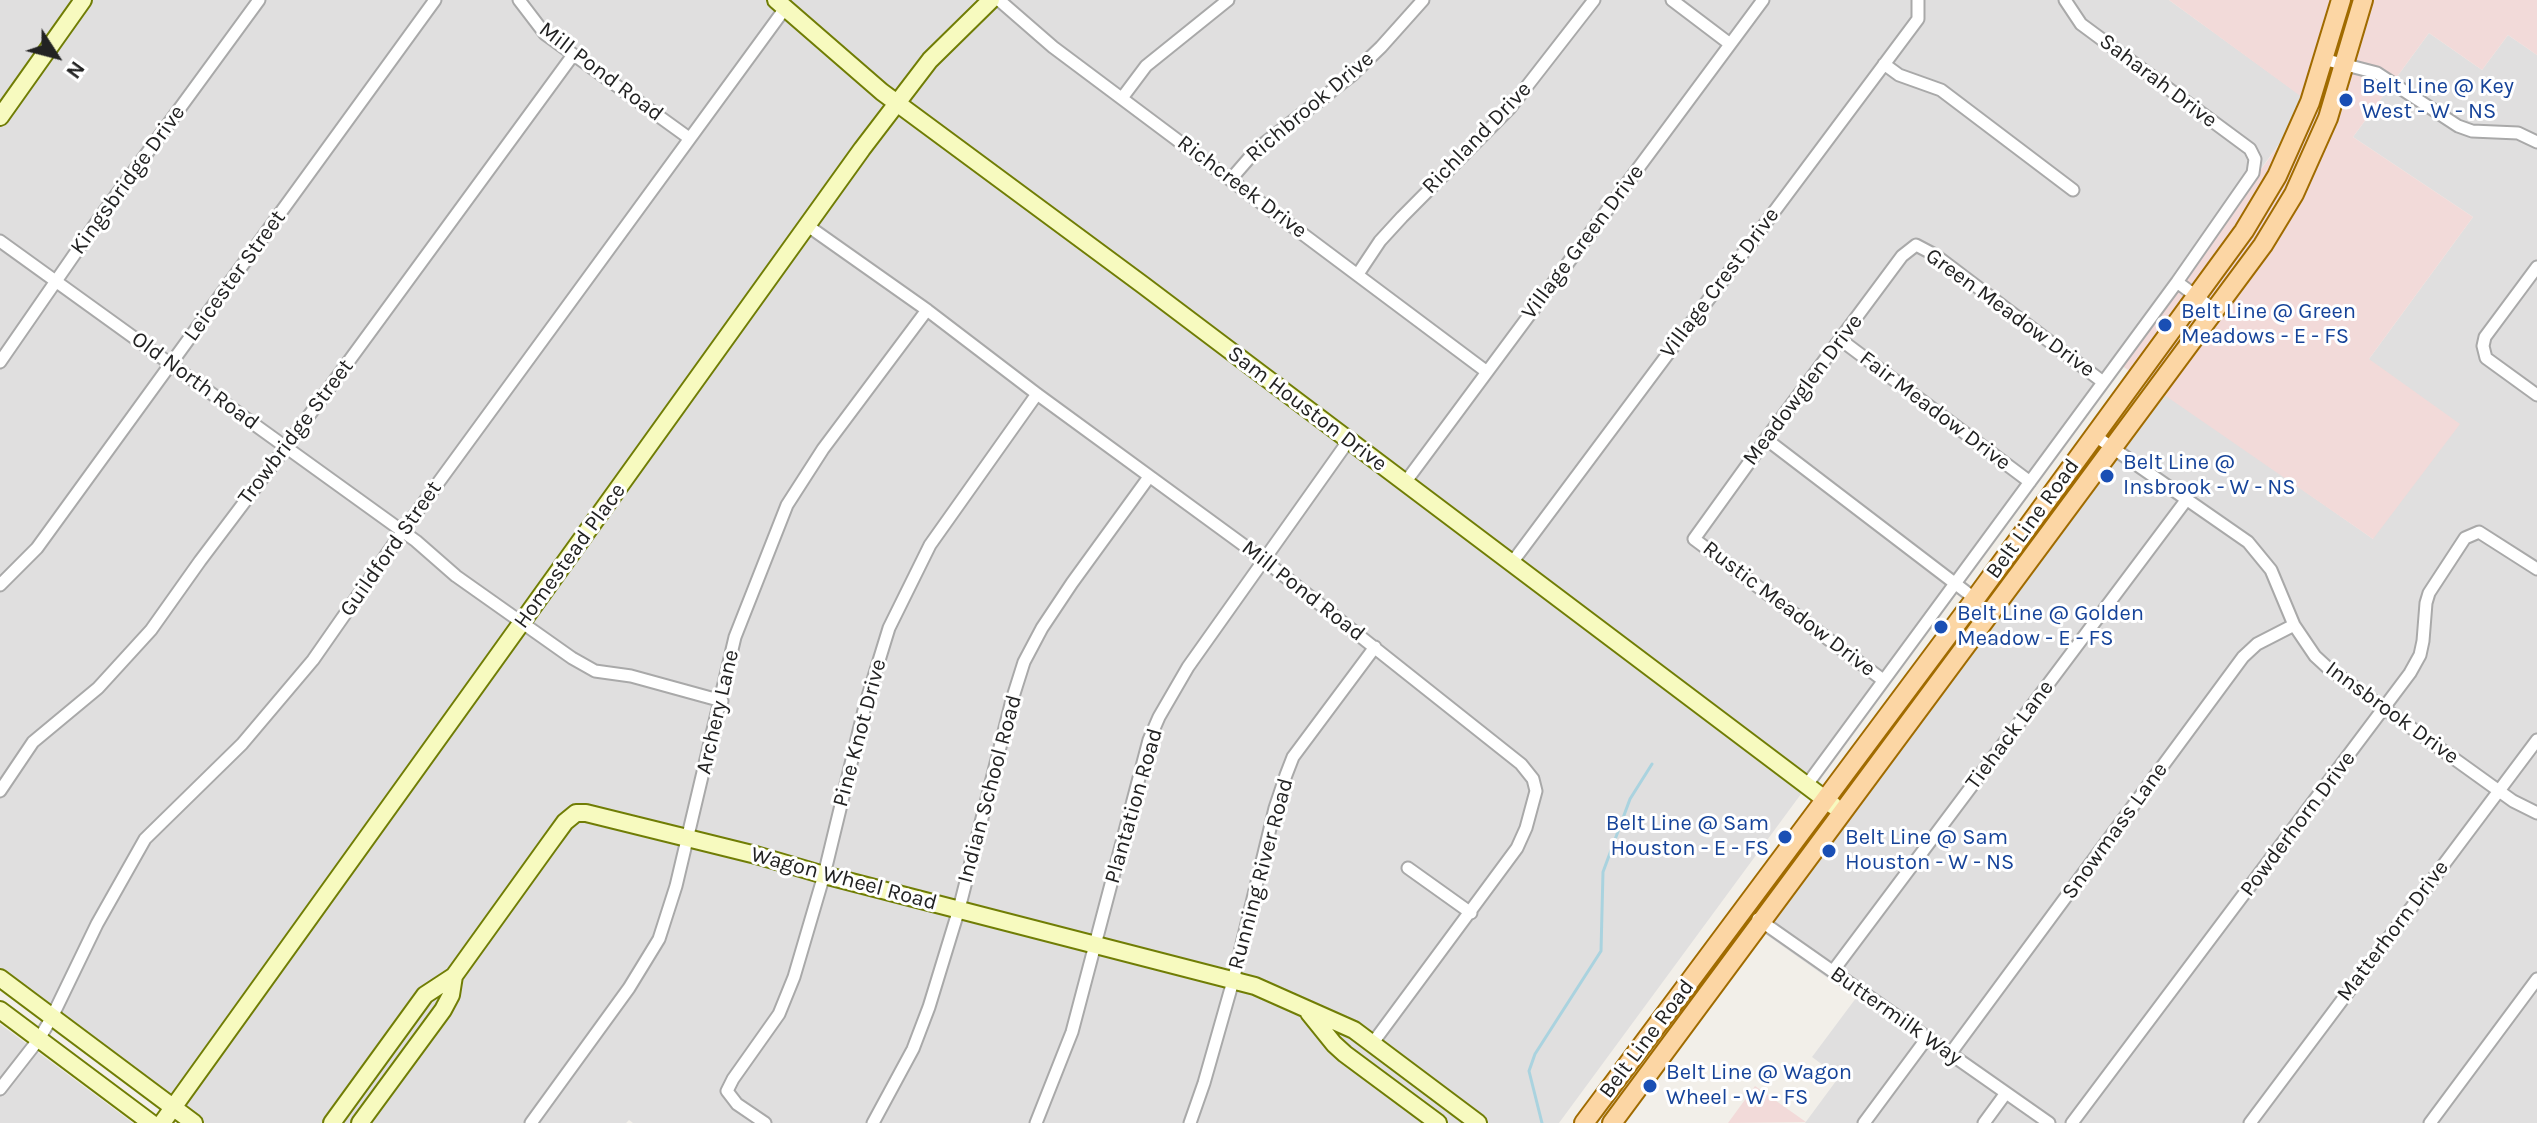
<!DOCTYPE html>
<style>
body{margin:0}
#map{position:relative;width:2537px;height:1123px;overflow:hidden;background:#f2efe9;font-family:Karla,sans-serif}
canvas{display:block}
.north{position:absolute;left:16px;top:16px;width:80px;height:80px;-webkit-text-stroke:6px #fff;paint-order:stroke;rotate:126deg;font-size:22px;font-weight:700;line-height:32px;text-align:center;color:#222}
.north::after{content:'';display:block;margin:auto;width:28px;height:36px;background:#222;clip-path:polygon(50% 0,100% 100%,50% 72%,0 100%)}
</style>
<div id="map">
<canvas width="2537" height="1123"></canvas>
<div class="north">N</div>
</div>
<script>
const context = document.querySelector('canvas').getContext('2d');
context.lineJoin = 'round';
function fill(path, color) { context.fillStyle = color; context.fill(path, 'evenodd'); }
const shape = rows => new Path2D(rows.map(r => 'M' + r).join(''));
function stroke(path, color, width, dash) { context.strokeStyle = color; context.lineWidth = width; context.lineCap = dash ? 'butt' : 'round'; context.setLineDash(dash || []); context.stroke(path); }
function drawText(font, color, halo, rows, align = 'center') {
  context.font = font + ' Karla,sans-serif'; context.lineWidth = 6; context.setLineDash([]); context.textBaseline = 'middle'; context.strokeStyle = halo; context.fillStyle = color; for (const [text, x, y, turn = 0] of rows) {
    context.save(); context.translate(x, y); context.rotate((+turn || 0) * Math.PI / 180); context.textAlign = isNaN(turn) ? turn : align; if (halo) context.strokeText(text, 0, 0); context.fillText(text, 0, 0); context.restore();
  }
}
fill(shape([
 [0,0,2169,0,2310,102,1559,1123,633,1123,629,1120,626,1123,205,1123,0,971],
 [2429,33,2482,70,2508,35,2537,55,2537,1123,1805,1123,1839,1077,1812,1057,1856,998,1764,933,2166,394,2373,539,2369,359,2473,217,2353,137],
 [0,1024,133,1123,0,1123]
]), '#e0dfdf');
fill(shape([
 [2169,0,2537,0,2537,55,2508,35,2482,70,2429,33,2353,137,2473,217,2369,359,2460,424,2373,539,2118,363,2310,103],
 [1755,1086,1806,1122,1728,1123]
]), '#f2dad9');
stroke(shape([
 [1542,1123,1529,1071,1535,1054,1601,951,1603,872,1630,799,1652,764]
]), '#aad3df', 3);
const street = shape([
 [519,0,545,34,689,138],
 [999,0,1053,47,1487,372],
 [1672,0,1730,44],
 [2323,59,2377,73,2458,126,2472,131,2518,133,2537,142],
 [1884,64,1899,75,1941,90,2073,190],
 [1122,98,1146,66,1228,0],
 [1231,179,1257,149,1352,75,1381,47,1423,0],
 [808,226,927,310,1037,394,1264,560,1521,764,1533,779,1536,791,1526,828,1517,848,1372,1044],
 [0,241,416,541,456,576,572,658,595,671,631,676,722,701],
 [2537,267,2485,337,2483,346,2486,358,2537,395],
 [1358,274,1380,241,1402,217,1510,108,1594,0],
 [2177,282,2216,311],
 [1841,340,2030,482],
 [0,362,101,216,259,0],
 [2094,435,2248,542,2271,570,2294,625,2315,656,2328,668,2513,801,2537,813],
 [1766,439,1978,601],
 [1404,484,1763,0],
 [1511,564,1918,19,1918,0],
 [0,585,37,548,435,0],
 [1883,680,1694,539,1766,439,1902,256,1916,245,1935,255,2103,382],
 [1806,786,2177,282,2253,173,2255,159,2250,149,2081,24,2065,0],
 [0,791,33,742,98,688,151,630,200,561,286,447,573,55],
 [1408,868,1471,913],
 [1758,919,2049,1123],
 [1833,971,2187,499],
 [1950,1054,2243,657,2257,644,2294,625],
 [0,1089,39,1039,52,1017,97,924,145,839,242,744,313,660,403,531,786,7],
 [531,1123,629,988,659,939,676,886,735,637,787,505,823,449,927,310],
 [765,1123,737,1104,727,1091,733,1079,779,1014,794,977,824,875,865,706,889,628,930,545,1037,394],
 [873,1123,913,1049,929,1007,959,909,1012,700,1024,662,1042,628,1072,583,1149,477],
 [1036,1123,1072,1032,1149,740,1159,717,1188,667,1349,440],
 [1190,1123,1204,1083,1233,981,1275,808,1286,775,1293,757,1375,647],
 [1864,1123,1927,1038],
 [1984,1123,2006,1093],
 [2072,1123,2410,673,2420,655,2423,641,2426,603,2429,593,2465,538,2479,532,2537,569],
 [2250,1123,2537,740],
 [2430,1123,2537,979]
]);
const secondary = shape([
 [776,0,882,92,1143,285,1834,806],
 [0,117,83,0],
 [0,978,194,1123],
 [0,1010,151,1123],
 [1309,1013,1334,1044,1345,1054,1438,1123],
 [162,1123,862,149,930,60,991,0],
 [332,1123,425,995,454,976],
 [360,1123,443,1010,451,995,454,976,549,844,565,822,576,813,586,813,756,855,824,875,1255,986,1354,1030,1478,1123]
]);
const primary = shape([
 [1584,1123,1975,599,2244,231,2277,176,2310,102,2341,0],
 [1612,1123,2263,245,2294,194,2328,118,2363,0]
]);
stroke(street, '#a9a9a9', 15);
stroke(secondary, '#707d05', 20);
stroke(primary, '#a06b00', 22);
stroke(street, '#fff', 11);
stroke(secondary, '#f7fabf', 16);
stroke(primary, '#fcd6a4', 18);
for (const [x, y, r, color] of [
 [2346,100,8,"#1a4fb4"],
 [2165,325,8,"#1a4fb4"],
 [2107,476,8,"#1a4fb4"],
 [1941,627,8,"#1a4fb4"],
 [1785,837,8,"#1a4fb4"],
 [1829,851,8,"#1a4fb4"],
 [1650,1086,8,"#1a4fb4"]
]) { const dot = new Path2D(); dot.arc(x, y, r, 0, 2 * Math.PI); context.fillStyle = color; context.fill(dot); stroke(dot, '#fff', 3); }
drawText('22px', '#222', '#fff', [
 ["Mill Pond Road",601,72,37],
 ["Saharah Drive",2158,81,37],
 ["Richbrook Drive",1310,107,-40],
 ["Richland Drive",1477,138,-46],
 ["Kingsbridge Drive",128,180,-54],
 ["Richcreek Drive",1242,187,37],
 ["Village Green Drive",1583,242,-53],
 ["Leicester Street",235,276,-54],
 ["Village Crest Drive",1720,283,-53],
 ["Green Meadow Drive",2010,313,36],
 ["Old North Road",195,381,36],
 ["Meadowglen Drive",1803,390,-53],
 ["Sam Houston Drive",1307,409,37],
 ["Fair Meadow Drive",1935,411,37],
 ["Trowbridge Street",296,432,-53],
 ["Belt Line Road",2033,519,-54],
 ["Guildford Street",391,549,-55],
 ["Homestead Place",570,556,-54],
 ["Mill Pond Road",1303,591,38],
 ["Rustic Meadow Drive",1789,609,37],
 ["Archery Lane",718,712,-77],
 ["Innsbrook Drive",2392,713,36],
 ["Pine Knot Drive",860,733,-75],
 ["Tiehack Lane",2010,735,-53],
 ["Indian School Road",990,789,-75],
 ["Plantation Road",1134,806,-74],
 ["Powderhorn Drive",2298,824,-53],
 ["Snowmass Lane",2115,831,-54],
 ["Running River Road",1261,874,-75],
 ["Wagon Wheel Road",844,879,15],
 ["Matterhorn Drive",2393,931,-53],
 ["Buttermilk Way",1896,1016,35],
 ["Belt Line Road",1647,1039,-53]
]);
drawText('22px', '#164399', '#fff', [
 ["Belt Line @ Key",2362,87],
 ["West - W - NS",2362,112],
 ["Belt Line @ Green",2181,312],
 ["Meadows - E - FS",2181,337],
 ["Belt Line @",2123,463],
 ["Insbrook - W - NS",2123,488],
 ["Belt Line @ Golden",1957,614],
 ["Meadow - E - FS",1957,639],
 ["Belt Line @ Sam",1769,824,"right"],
 ["Houston - E - FS",1769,849,"right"],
 ["Belt Line @ Sam",1845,838],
 ["Houston - W - NS",1845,863],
 ["Belt Line @ Wagon",1666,1073],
 ["Wheel - W - FS",1666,1098]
], 'left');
</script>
